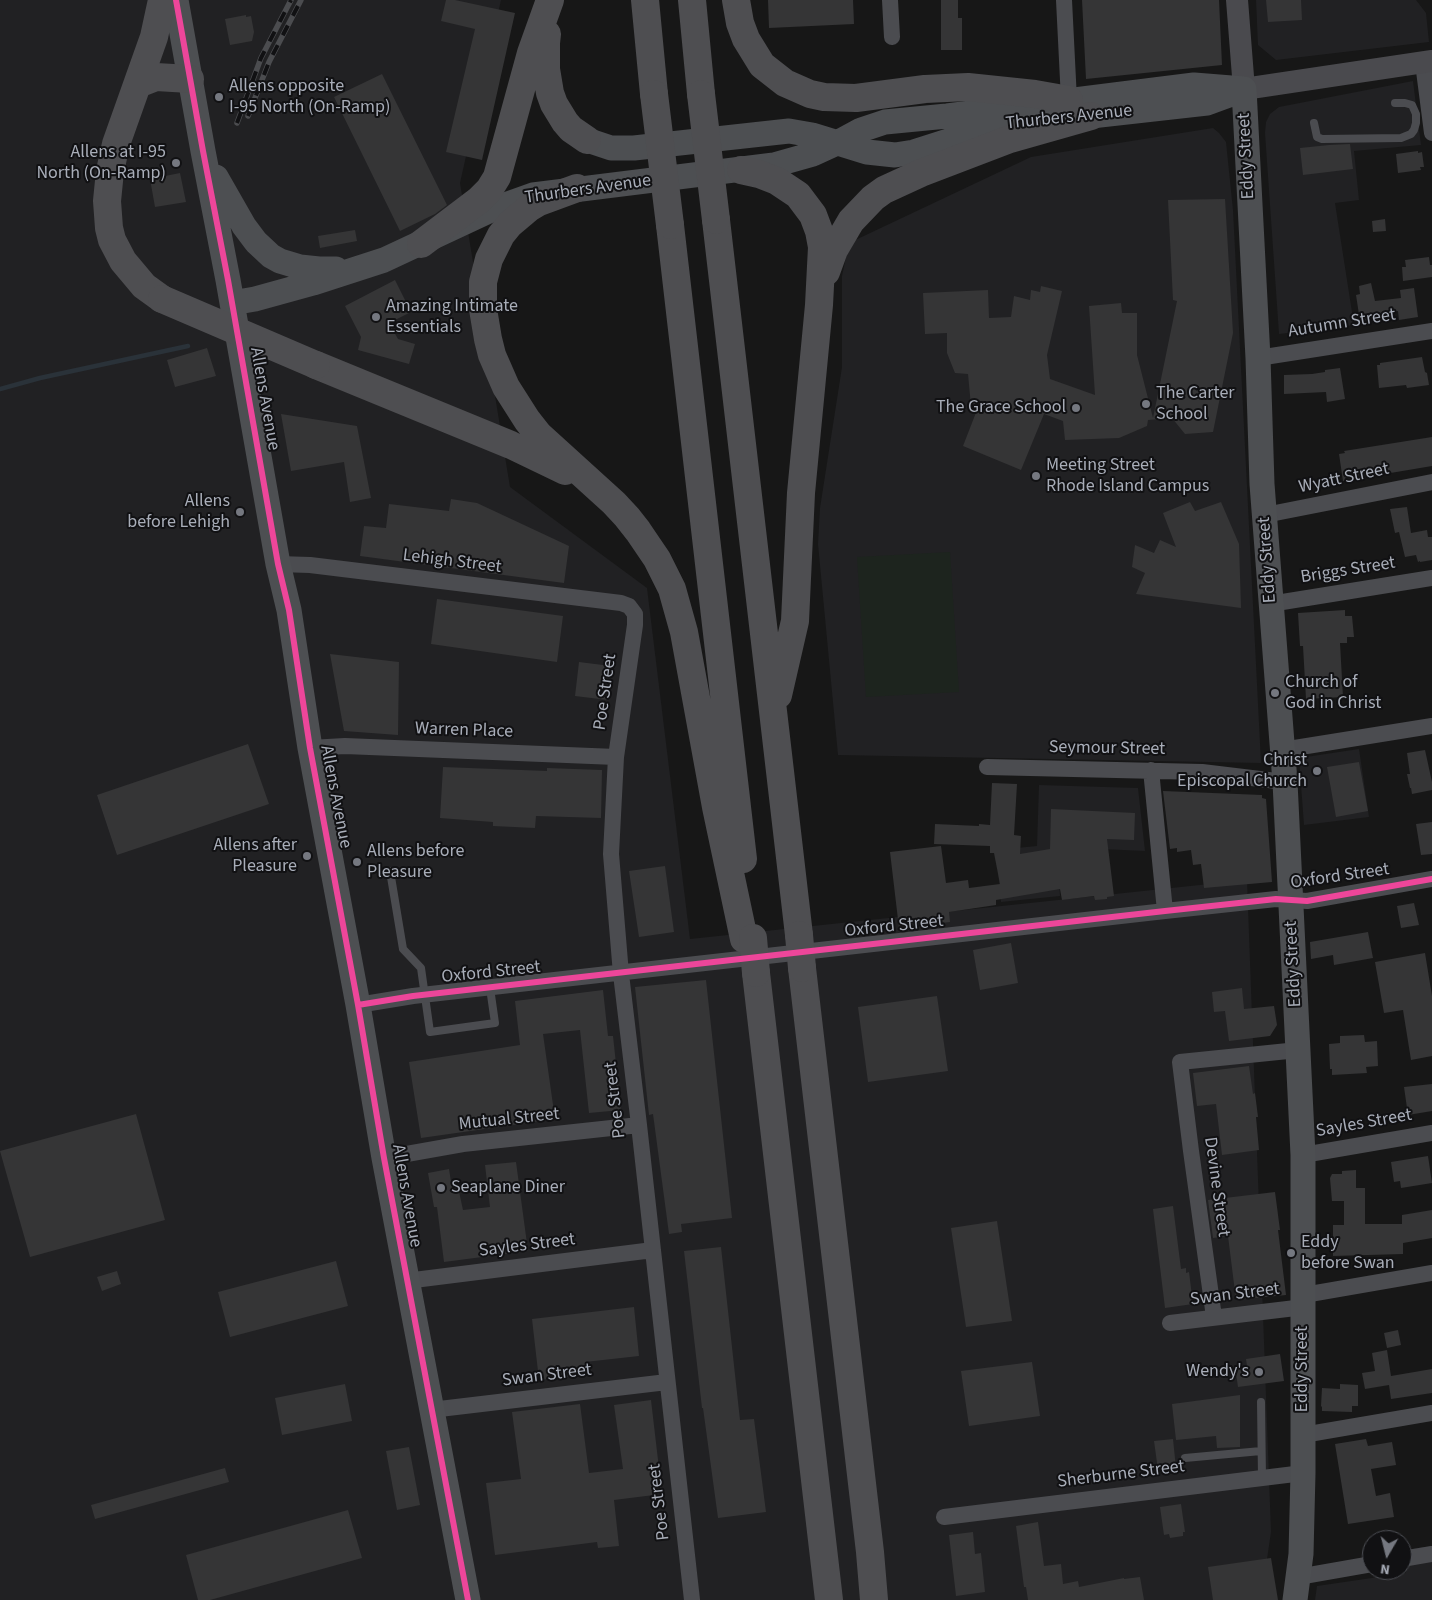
<!DOCTYPE html>
<style>
body{margin:0}
#map{position:relative;width:1432px;height:1600px;overflow:hidden;background:#171717;font-family:"Source Sans 3",sans-serif}
canvas{display:block}
.north{position:absolute;left:1362px;top:1530px;width:50px;height:50px;box-sizing:border-box;background:#111113;border:1px solid #4d4f55;border-radius:50%;rotate:188deg;font-size:14px;font-weight:700;line-height:20px;text-align:center;color:#a8adb8}
.north::after{content:'';display:block;margin:auto;width:18px;height:22px;background:#757880;clip-path:polygon(50% 0,100% 100%,50% 72%,0 100%)}
</style>
<div id="map">
<canvas width="1432" height="1600"></canvas>
<div class="north">N</div>
</div>
<script>
const context = document.querySelector('canvas').getContext('2d');
context.lineJoin = 'round';
function fill(path, color) { context.fillStyle = color; context.fill(path, 'evenodd'); }
const shape = rows => new Path2D(rows.map(r => 'M' + r).join(''));
function stroke(path, color, width, dash) { context.strokeStyle = color; context.lineWidth = width; context.lineCap = dash ? 'butt' : 'round'; context.setLineDash(dash || []); context.stroke(path); }
function drawText(font, color, halo, rows, align = 'center') {
  context.font = font + ' "Source Sans 3",sans-serif'; context.lineWidth = 4; context.setLineDash([]); context.textBaseline = 'middle'; context.strokeStyle = halo; context.fillStyle = color; for (const [text, x, y, turn = 0] of rows) {
    context.save(); context.translate(x, y); context.rotate((+turn || 0) * Math.PI / 180); context.textAlign = isNaN(turn) ? turn : align; if (halo) context.strokeText(text, 0, 0); context.fillText(text, 0, 0); context.restore();
  }
}
fill(shape([
 [0,0,501,0,460,183,510,487,647,588,690,939,1247,880,1271,1532,1261,1600,0,1600],
 [1256,0,1416,0,1426,13,1429,42,1276,60,1258,45],
 [1413,81,1421,145,1354,151,1359,200,1335,203,1354,325,1279,334,1265,133,1266,122,1270,114,1279,107],
 [1213,128,1219,133,1226,142,1233,210,1261,763,838,755,818,544,820,508,842,367,842,276,849,243,1031,157],
 [1359,749,1369,817,1304,825,1299,758],
 [1039,785,1138,788,1145,851,1057,847,1060,896,1001,902,996,850,1037,846],
 [1432,1546,1432,1600,1315,1600,1317,1586,1406,1573,1404,1550]
]), '#212123');
fill(shape([
 [950,552,959,692,866,697,857,557]
]), '#1d241e');
stroke(shape([
 [0,389,40,378,188,346]
]), '#2a3239', 4.5);
fill(shape([
 [446,0,455,0,515,13,482,160,446,152,475,29,441,21],
 [768,0,853,0,854,24,769,28],
 [941,0,958,0,958,18,962,18,962,50,941,50],
 [1082,0,1219,0,1222,65,1086,79],
 [1266,0,1301,0,1302,20,1268,22],
 [246,15,246,17,251,16,254,32,252,41,230,45,225,19],
 [382,74,447,205,435,214,400,231,334,97],
 [1350,144,1353,169,1303,175,1300,148,1329,145],
 [1418,151,1418,153,1422,152,1424,167,1420,167,1421,170,1398,173,1396,154],
 [180,173,186,202,155,207,150,179],
 [1225,199,1233,333,1213,432,1185,434,1172,418,1148,420,1147,426,1119,438,1065,440,1063,421,1044,414,1021,470,963,446,977,410,971,406,968,374,955,373,947,353,947,333,925,334,923,293,988,290,989,318,1011,317,1014,296,1030,300,1031,290,1040,292,1041,286,1062,291,1047,355,1050,379,1095,395,1089,306,1121,303,1122,313,1137,313,1137,355,1153,418,1177,301,1173,300,1168,200],
 [1385,219,1386,231,1373,232,1372,221],
 [355,230,357,241,320,248,318,236],
 [1429,257,1430,265,1432,265,1432,277,1403,281,1402,267,1406,267,1405,260],
 [395,280,411,312,389,323,398,339,415,344,409,364,358,350,361,337,345,306],
 [1371,283,1375,301,1401,298,1400,290,1414,288,1418,317,1399,320,1398,311,1376,315,1376,319,1360,321,1356,295,1360,294,1359,286],
 [207,348,216,376,175,387,167,360],
 [1422,357,1425,372,1427,373,1429,385,1407,388,1406,385,1379,388,1377,365,1380,365,1380,363],
 [1340,368,1345,399,1327,402,1326,392,1284,394,1284,375,1312,374,1325,372,1325,370],
 [281,414,357,426,371,498,350,502,344,462,291,471],
 [1432,437,1432,466,1343,481,1339,454,1345,453,1344,451],
 [451,499,477,503,569,546,564,583,360,556,364,526,386,528,389,504,449,511],
 [1190,502,1195,511,1221,502,1239,544,1241,608,1136,594,1145,573,1132,567,1135,545,1154,553,1160,540,1176,547,1163,513],
 [1407,507,1411,533,1427,530,1428,537,1432,537,1432,560,1420,562,1420,561,1418,562,1416,555,1405,557,1399,532,1395,533,1390,509],
 [437,599,563,616,557,662,431,644],
 [1345,610,1345,616,1352,616,1354,637,1347,637,1347,643,1340,643,1343,697,1306,699,1303,646,1300,646,1298,613],
 [330,654,399,662,398,735,344,731],
 [579,662,611,666,608,700,575,696],
 [248,744,269,804,117,855,97,795],
 [1425,750,1432,782,1432,790,1412,794,1411,788,1410,788,1407,774,1410,774,1407,753],
 [1359,762,1368,811,1336,817,1327,767],
 [443,767,547,771,547,768,602,770,601,818,536,816,535,828,493,826,493,822,440,818],
 [992,783,1017,784,1014,835,1021,836,1020,854,1050,849,1051,809,1135,813,1134,840,1107,839,1114,896,1107,897,1107,899,1095,900,1094,896,1062,900,1060,889,996,900,996,905,949,912,950,922,899,928,890,852,941,846,946,883,968,880,969,888,1000,884,994,853,990,853,990,846,934,844,935,824,979,826,979,824,990,825],
 [1163,791,1262,795,1262,798,1266,799,1272,882,1204,888,1201,864,1193,865,1191,850,1177,852,1177,848,1170,849],
 [1432,822,1432,854,1421,855,1416,824],
 [665,866,674,932,639,937,629,871],
 [1414,903,1419,925,1401,928,1397,906],
 [1368,932,1373,958,1334,965,1333,955,1311,959,1310,942],
 [1011,943,1018,983,980,990,973,950],
 [1425,953,1432,996,1432,1056,1411,1060,1403,1010,1384,1013,1375,962],
 [706,980,732,1218,681,1224,682,1232,669,1234,653,1114,649,1115,635,987],
 [1242,988,1244,1009,1274,1006,1277,1025,1270,1036,1229,1041,1225,1011,1214,1012,1212,992],
 [603,990,608,1036,613,1036,621,1110,589,1113,580,1030,543,1034,555,1119,421,1138,409,1062,520,1045,515,1001],
 [937,996,948,1071,868,1082,858,1007],
 [1364,1035,1365,1042,1377,1041,1378,1066,1366,1067,1367,1073,1332,1075,1332,1069,1330,1069,1329,1044,1340,1043,1340,1036],
 [1249,1066,1253,1094,1255,1093,1258,1117,1256,1117,1259,1150,1222,1155,1216,1104,1197,1106,1193,1073],
 [1432,1084,1432,1111,1408,1115,1404,1087],
 [136,1114,165,1220,30,1257,0,1151],
 [1428,1156,1432,1183,1401,1188,1400,1181,1394,1182,1391,1162],
 [516,1162,528,1251,444,1262,437,1207,434,1207,428,1173,449,1169,452,1188,458,1187,463,1210,490,1207,485,1165],
 [1356,1170,1356,1188,1365,1188,1365,1224,1402,1224,1402,1215,1432,1210,1432,1238,1403,1243,1403,1254,1333,1256,1333,1225,1344,1225,1344,1201,1332,1201,1330,1178,1332,1174,1342,1174,1342,1171],
 [1275,1192,1280,1230,1278,1230,1286,1295,1236,1300,1228,1236,1213,1238,1208,1200],
 [1173,1206,1181,1269,1186,1268,1186,1273,1189,1272,1193,1304,1165,1308,1153,1209],
 [997,1221,1012,1321,966,1327,951,1228],
 [721,1247,740,1420,754,1419,766,1512,718,1518,703,1408,702,1408,684,1251],
 [336,1261,348,1306,230,1337,218,1292],
 [117,1271,121,1284,102,1291,97,1277],
 [634,1307,639,1356,585,1362,586,1375,539,1380,532,1319],
 [1398,1330,1401,1345,1387,1348,1384,1333],
 [1387,1350,1391,1376,1432,1369,1432,1393,1391,1399,1389,1385,1365,1389,1362,1373,1375,1371,1372,1353],
 [1280,1354,1284,1381,1238,1387,1235,1367,1247,1366,1246,1359],
 [1032,1362,1040,1416,969,1426,961,1371],
 [345,1384,352,1421,282,1435,275,1398],
 [1340,1384,1358,1385,1358,1406,1352,1406,1352,1412,1322,1411,1322,1407,1321,1406,1322,1388,1340,1389],
 [1240,1395,1240,1447,1217,1448,1216,1436,1176,1440,1172,1404],
 [651,1400,662,1494,614,1500,619,1546,598,1548,597,1542,495,1555,486,1483,521,1479,512,1412,580,1404,589,1473,623,1469,614,1405],
 [1173,1439,1176,1468,1174,1468,1174,1471,1163,1472,1158,1470,1154,1441],
 [1366,1439,1368,1446,1392,1442,1396,1465,1371,1469,1376,1496,1390,1493,1394,1517,1348,1524,1335,1444],
 [409,1447,420,1505,397,1510,386,1451],
 [225,1468,229,1482,95,1519,91,1505],
 [1181,1504,1185,1532,1183,1532,1183,1536,1170,1538,1169,1534,1164,1535,1160,1507],
 [348,1510,362,1558,210,1600,198,1600,186,1555],
 [1038,1522,1044,1566,1061,1564,1063,1584,1078,1581,1079,1587,1124,1578,1124,1579,1140,1577,1144,1600,1028,1600,1026,1587,1024,1587,1016,1526],
 [973,1532,975,1554,981,1553,985,1592,956,1596,949,1535],
 [1271,1558,1278,1600,1213,1600,1208,1567]
]), '#353536');
stroke(shape([
 [1314,123,1317,137,1322,139,1401,138,1411,134,1414,130,1416,123,1416,114,1412,105,1405,103,1395,103],
 [390,871,403,949,421,968,430,1032,495,1023,490,988],
 [1261,1402,1262,1478],
 [1185,1458,1261,1451]
]), '#4b4c50', 8);
stroke(shape([
 [890,0,892,37],
 [1064,0,1069,100],
 [1423,63,1432,133],
 [1258,358,1432,331],
 [1265,515,1432,482],
 [278,564,310,565,621,603,629,606,635,614,635,625,616,757,611,854,621,974,639,1125,692,1600],
 [1270,604,1432,578],
 [310,748,345,746,616,757],
 [1282,750,1432,726],
 [987,767,1202,772,1285,782],
 [1151,770,1165,911],
 [358,1005,413,996,1165,911,1276,899,1307,901,1432,879],
 [1303,1155,1432,1133],
 [384,1158,463,1144,639,1125],
 [406,1281,653,1250],
 [1304,1295,1432,1273],
 [1214,1317,1191,1151,1180,1062,1298,1050],
 [1170,1323,1304,1307],
 [431,1410,667,1382],
 [1303,1435,1432,1413],
 [944,1517,1303,1473],
 [1402,1559,1432,1554],
 [1298,1577,1372,1564]
]), '#4b4c50', 16);
stroke(shape([
 [1237,0,1244,89,1432,61]
]), '#4a4a4e', 22);
stroke(shape([
 [176,0,203,151,228,280,278,564,289,610,310,748,358,1005,384,1158,468,1600],
 [1244,89,1258,358,1262,484,1285,782,1303,1155,1303,1473,1301,1554,1295,1600],
 [1070,117,1091,116,1207,103,1237,92],
 [587,140,611,148,634,148,789,131,812,135,867,152,895,155,914,152,986,129,1023,121],
 [216,177,244,226,256,242,271,256,280,261,300,267,319,269,336,269],
 [232,303,255,299,313,283,384,260,491,210,533,195,774,165,813,154,837,143,861,130,885,122,947,116,1194,85,1244,89]
]), '#4d4f52', 25);
stroke(shape([
 [162,0,154,37,116,144,110,171,107,201,109,228,112,240,123,261,144,286,162,299],
 [645,0,654,94],
 [692,0,701,94],
 [736,0,740,23,746,39,762,65,785,83,810,94,824,97,856,98,925,89,968,87,1035,94,1069,100],
 [547,34,546,43,546,69,550,93,554,104,565,122,571,129,587,140],
 [138,84,156,77,190,79],
 [741,170,759,174,777,181,798,195,813,215,819,231,822,247,819,305,801,493,795,621,778,695],
 [577,188,539,202,529,208,510,224,501,235,489,259,483,282,483,309,488,339,492,355,506,387,527,420,538,434,614,503,627,517,638,531,657,559,672,589,684,632,716,807,744,939],
 [716,220,799,935],
 [670,225,743,859],
 [421,244,479,200,489,190,497,177,531,53,550,0],
 [826,272,834,250,851,221,873,198,884,190,921,173,1010,139,1091,116],
 [316,365,511,445,565,471],
 [802,968,870,1552,874,1600],
 [756,973,829,1600]
]), '#4e4e51', 28);
const rail = shape([
 [248,116,269,62,301,0],
 [237,123,261,58,291,0]
]);
stroke(rail, '#4b4c4f', 5.5);
stroke(rail, '#111113', 4, [11]);
stroke(shape([
 [654,94,670,225],
 [701,94,716,220],
 [162,299,316,365],
 [799,935,802,968],
 [753,938,756,973]
]), '#4e4e51', 28);
stroke(shape([
 [176,0,203,151,228,280,278,564,289,610,310,748,358,1005,384,1158,468,1600],
 [358,1005,413,996,1165,911,1276,899,1307,901,1432,879]
]), '#ed469a', 6);
for (const [x, y, r, color] of [
 [219,97,5,"#757880"],
 [176,163,5,"#757880"],
 [376,317,5,"#757880"],
 [1146,404,5,"#757880"],
 [1076,408,5,"#757880"],
 [1036,476,5,"#757880"],
 [240,512,5,"#757880"],
 [1275,693,5,"#757880"],
 [1317,771,5,"#757880"],
 [307,856,5,"#757880"],
 [357,862,5,"#757880"],
 [441,1188,5,"#757880"],
 [1291,1253,5,"#757880"],
 [1259,1372,5,"#757880"]
]) { const dot = new Path2D(); dot.arc(x, y, r, 0, 2 * Math.PI); context.fillStyle = color; context.fill(dot); stroke(dot, '#111113', 2); }
drawText('18px', '#a8adb8', '#111113', [
 ["Allens opposite",229,87],
 ["I-95 North (On-Ramp)",229,108],
 ["Allens at I-95",166,153,"right"],
 ["North (On-Ramp)",166,174,"right"],
 ["Amazing Intimate",386,307],
 ["Essentials",386,328],
 ["The Carter",1156,394],
 ["School",1156,415],
 ["The Grace School",1066,408,"right"],
 ["Meeting Street",1046,466],
 ["Rhode Island Campus",1046,487],
 ["Allens",230,502,"right"],
 ["before Lehigh",230,523,"right"],
 ["Church of",1285,683],
 ["God in Christ",1285,704],
 ["Christ",1307,761,"right"],
 ["Episcopal Church",1307,782,"right"],
 ["Allens after",297,846,"right"],
 ["Pleasure",297,867,"right"],
 ["Allens before",367,852],
 ["Pleasure",367,873],
 ["Seaplane Diner",451,1188],
 ["Eddy",1301,1243],
 ["before Swan",1301,1264],
 ["Wendy's",1249,1372,"right"]
], 'left');
drawText('18px', '#a8adb8', '#111113', [
 ["Thurbers Avenue",1069,118,-6],
 ["Eddy Street",1247,156,-93],
 ["Thurbers Avenue",588,190,-8],
 ["Autumn Street",1342,324,-9],
 ["Allens Avenue",264,399,80],
 ["Wyatt Street",1344,479,-12],
 ["Eddy Street",1268,560,-94],
 ["Lehigh Street",452,562,7],
 ["Briggs Street",1348,571,-9],
 ["Poe Street",606,692,-82],
 ["Warren Place",464,731,2],
 ["Seymour Street",1107,749,1],
 ["Allens Avenue",335,797,79],
 ["Oxford Street",1340,877,-8],
 ["Oxford Street",894,927,-6],
 ["Eddy Street",1294,964,-93],
 ["Oxford Street",491,973,-6],
 ["Poe Street",616,1100,-97],
 ["Mutual Street",509,1120,-6],
 ["Sayles Street",1364,1124,-10],
 ["Devine Street",1216,1187,82],
 ["Allens Avenue",406,1196,80],
 ["Sayles Street",527,1246,-7],
 ["Swan Street",1235,1295,-7],
 ["Eddy Street",1303,1369,-90],
 ["Swan Street",547,1376,-7],
 ["Sherburne Street",1121,1475,-7],
 ["Poe Street",660,1502,-97]
]);
</script>
